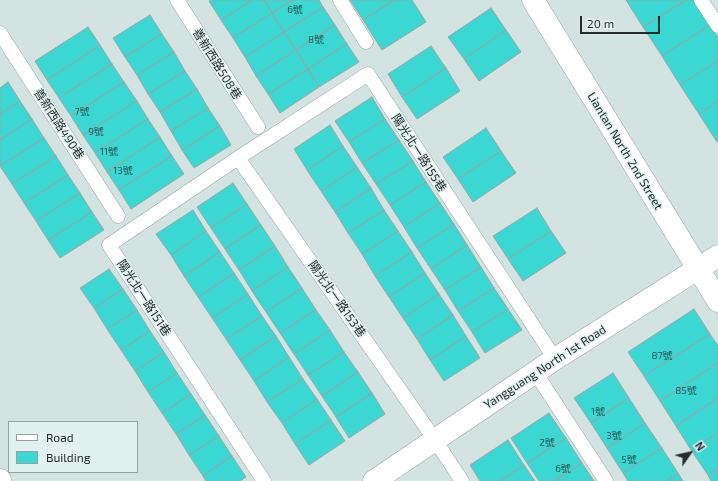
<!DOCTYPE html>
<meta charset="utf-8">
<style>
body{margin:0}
#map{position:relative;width:718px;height:481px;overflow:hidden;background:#d3e3e2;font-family:"Exo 2",sans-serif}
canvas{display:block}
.legend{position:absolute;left:8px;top:421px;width:130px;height:52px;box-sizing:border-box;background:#e0f1f0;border:1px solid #95a2a1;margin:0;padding:5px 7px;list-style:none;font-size:12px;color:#252b2b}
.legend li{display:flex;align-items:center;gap:8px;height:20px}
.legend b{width:20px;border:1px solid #95a2a1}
.north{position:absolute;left:670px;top:433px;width:40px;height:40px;-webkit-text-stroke:3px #e0f1f0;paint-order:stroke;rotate:56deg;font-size:11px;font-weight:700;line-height:16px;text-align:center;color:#252b2b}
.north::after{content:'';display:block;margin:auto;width:14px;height:18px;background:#252b2b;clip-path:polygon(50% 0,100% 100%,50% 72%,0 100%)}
.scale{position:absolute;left:580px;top:16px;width:80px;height:18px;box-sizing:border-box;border:2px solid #252b2b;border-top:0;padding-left:5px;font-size:12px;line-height:14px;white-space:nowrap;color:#252b2b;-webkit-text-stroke:3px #e0f1f0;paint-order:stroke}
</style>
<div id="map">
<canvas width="718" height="481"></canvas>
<ul class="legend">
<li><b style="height:5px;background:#fff"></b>Road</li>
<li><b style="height:11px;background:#3ad7d3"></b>Building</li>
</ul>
<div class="north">N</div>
<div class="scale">20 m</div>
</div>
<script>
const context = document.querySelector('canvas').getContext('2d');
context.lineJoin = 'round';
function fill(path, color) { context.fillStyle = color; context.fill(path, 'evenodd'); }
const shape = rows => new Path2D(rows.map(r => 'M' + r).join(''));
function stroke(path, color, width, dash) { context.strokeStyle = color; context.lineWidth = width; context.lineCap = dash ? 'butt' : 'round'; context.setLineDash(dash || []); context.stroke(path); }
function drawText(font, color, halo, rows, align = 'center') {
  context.font = font + ' "Exo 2","Noto Sans TC",sans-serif'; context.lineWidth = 3; context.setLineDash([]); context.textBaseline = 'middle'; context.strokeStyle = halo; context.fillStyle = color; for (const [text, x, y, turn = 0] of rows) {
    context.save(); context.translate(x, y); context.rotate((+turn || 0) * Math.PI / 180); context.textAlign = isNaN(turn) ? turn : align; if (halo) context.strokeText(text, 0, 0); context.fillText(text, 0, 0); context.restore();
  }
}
const building = shape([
 [211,0,252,0,221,20,209,1,211,0],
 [252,0,264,0,272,13,233,38,221,20,252,0],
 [264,0,293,0,272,13,264,0],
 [293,0,319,0,323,7,284,32,272,13,293,0],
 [350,0,394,0,363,20,350,0],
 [394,0,412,0,426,22,382,50,363,20,394,0],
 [626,0,686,0,643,27,626,0],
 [686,0,694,0,710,25,662,56,643,27,686,0],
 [323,7,335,25,296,50,284,32,323,7],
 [491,8,506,30,464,59,448,37,491,8],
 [272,13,284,32,245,57,233,38,272,13],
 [150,15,162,34,125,57,113,38,150,15],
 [335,25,347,44,308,69,296,50,335,25],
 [710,25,718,37,718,61,680,85,662,56,710,25],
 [88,27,100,45,47,80,35,61,88,27],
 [506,30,521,52,479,81,464,59,506,30],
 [284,32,296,50,256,76,245,57,284,32],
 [162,34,174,52,137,75,125,57,162,34],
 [347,44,359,62,319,87,308,69,347,44],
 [100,45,112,64,59,98,47,80,100,45],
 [431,46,446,68,402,97,388,74,431,46],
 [296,50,308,69,268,94,256,76,296,50],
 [174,52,185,71,148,94,137,75,174,52],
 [718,61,718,101,699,114,680,85,718,61],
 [112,64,124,82,71,116,59,98,112,64],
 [446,68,460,91,417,119,402,97,446,68],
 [308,69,319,87,280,113,268,94,308,69],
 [185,71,197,89,160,112,148,94,185,71],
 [8,82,20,101,0,114,0,88,8,82],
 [124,82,137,101,83,135,71,116,124,82],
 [197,89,208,108,171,131,160,112,197,89],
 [372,97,385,119,349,142,335,121,372,97],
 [20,101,32,119,0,140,0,114,20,101],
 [137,101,148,119,95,153,83,135,137,101],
 [718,101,718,142,717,142,699,114,718,101],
 [208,108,220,126,182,150,171,131,208,108],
 [32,119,44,138,0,166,0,140,32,119],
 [148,119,160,137,107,172,95,153,148,119],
 [385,119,399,140,362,163,349,142,385,119],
 [330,125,343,146,307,170,294,149,330,125],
 [220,126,231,145,194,168,182,150,220,126],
 [486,128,501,151,458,179,443,157,486,128],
 [160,137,172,156,119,190,107,172,160,137],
 [44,138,56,156,12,184,0,166,44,138],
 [399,140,413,161,376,184,362,163,399,140],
 [343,146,357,167,321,191,307,170,343,146],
 [501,151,516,173,473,202,458,179,501,151],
 [56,156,68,175,24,203,12,184,56,156],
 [172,156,184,174,131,209,119,190,172,156],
 [413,161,426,182,390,205,376,184,413,161],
 [357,167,371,188,335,212,321,191,357,167],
 [68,175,80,193,36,221,24,203,68,175],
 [426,182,440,203,404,227,390,205,426,182],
 [233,183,247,204,211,228,197,207,233,183],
 [371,188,384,210,348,233,335,212,371,188],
 [80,193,92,212,48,240,36,221,80,193],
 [440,203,454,224,417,248,404,227,440,203],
 [247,204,261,225,225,249,211,228,247,204],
 [537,208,551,231,508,259,493,236,537,208],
 [193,210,206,231,171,255,156,234,193,210],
 [384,210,398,231,362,254,348,233,384,210],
 [92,212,104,230,60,258,48,240,92,212],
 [454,224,467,245,431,269,417,248,454,224],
 [261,225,275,246,239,270,225,249,261,225],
 [206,231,220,252,184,276,171,255,206,231],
 [398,231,412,252,375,276,362,254,398,231],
 [551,231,566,253,523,281,508,259,551,231],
 [467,245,481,267,445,290,431,269,467,245],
 [275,246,288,267,252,291,239,270,275,246],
 [220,252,234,273,198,297,184,276,220,252],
 [412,252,425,273,389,297,375,276,412,252],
 [288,267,302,288,266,312,252,291,288,267],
 [481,267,494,288,458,311,445,290,481,267],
 [109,269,123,289,94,308,80,288,109,269],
 [234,273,248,294,212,318,198,297,234,273],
 [425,273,439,294,403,318,389,297,425,273],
 [302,288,316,310,280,333,266,312,302,288],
 [494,288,508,309,472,332,458,311,494,288],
 [123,289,137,310,107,329,94,308,123,289],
 [248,294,262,316,226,339,212,318,248,294],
 [439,294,453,315,417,339,403,318,439,294],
 [508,309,522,330,485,353,472,332,508,309],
 [694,309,710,334,644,376,628,352,694,309],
 [137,310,150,331,121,350,107,329,137,310],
 [316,310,330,330,294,354,280,333,316,310],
 [453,315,466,336,430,360,417,339,453,315],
 [262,316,276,336,240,360,226,339,262,316],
 [330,330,344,352,308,375,294,354,330,330],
 [150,331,164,352,135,371,121,350,150,331],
 [710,334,718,346,718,363,660,401,644,376,710,334],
 [276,336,289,357,254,381,240,360,276,336],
 [466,336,480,358,444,381,430,360,466,336],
 [164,352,177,373,148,392,135,371,164,352],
 [344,352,358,372,322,396,308,375,344,352],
 [289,357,303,379,267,402,254,381,289,357],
 [718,363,718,398,676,426,660,401,718,363],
 [358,372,372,393,336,417,322,396,358,372],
 [177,373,191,394,162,413,148,392,177,373],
 [613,373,629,398,591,423,574,398,613,373],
 [303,379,317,399,282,423,267,402,303,379],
 [372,393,385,414,349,438,336,417,372,393],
 [191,394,205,415,176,434,162,413,191,394],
 [629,398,645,423,607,448,591,423,629,398],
 [718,398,718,433,691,450,676,426,718,398],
 [317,399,331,420,295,444,282,423,317,399],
 [549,413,566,438,527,463,511,438,549,413],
 [205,415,219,436,189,455,176,434,205,415],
 [331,420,345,441,309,465,295,444,331,420],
 [645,423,662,448,623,473,607,448,645,423],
 [718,433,718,468,708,475,691,450,718,433],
 [219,436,232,456,203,476,189,455,219,436],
 [566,438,582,463,554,481,539,481,527,463,566,438],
 [508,440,524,465,500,481,480,481,470,465,508,440],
 [662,448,678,473,666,481,628,481,623,473,662,448],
 [232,456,246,477,240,481,206,481,203,476,232,456],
 [582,463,594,481,554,481,582,463],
 [524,465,535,481,500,481,524,465],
 [718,468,718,481,711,481,708,475,718,468],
 [678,473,683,481,666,481,678,473]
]);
fill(building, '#3ad7d3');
stroke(building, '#98a7a6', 1);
const lane = shape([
 [177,0,258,127],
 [340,0,366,42],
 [701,0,718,26],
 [0,33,118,216],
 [238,158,435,440,462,481],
 [535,372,606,481],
 [264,481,109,245,238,158,368,74,555,359]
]);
const street = shape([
 [533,0,718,301],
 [0,480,0,481],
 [374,481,555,359,718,256]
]);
stroke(lane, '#95a4a3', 15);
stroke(street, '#95a4a3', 23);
stroke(lane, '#fff', 14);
stroke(street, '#fff', 22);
drawText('10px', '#2a5655', null, [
 ["6號",295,10],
 ["8號",316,40],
 ["7號",82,112],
 ["9號",96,132],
 ["11號",109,152],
 ["13號",123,171],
 ["87號",662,356],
 ["85號",686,391],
 ["1號",598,412],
 ["3號",614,436],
 ["2號",547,443],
 ["5號",629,460],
 ["6號",563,469]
]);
drawText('12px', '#252b2b', '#e0f1f0', [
 ["善新西路508巷",217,64,58],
 ["善新西路490巷",59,124,57],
 ["Liantan North 2nd Street",625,151,59],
 ["陽光北一路155巷",419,153,57],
 ["陽光北一路151巷",144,298,57],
 ["陽光北一路153巷",337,299,55],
 ["Yangguang North 1st Road",545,367,-33]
]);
</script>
